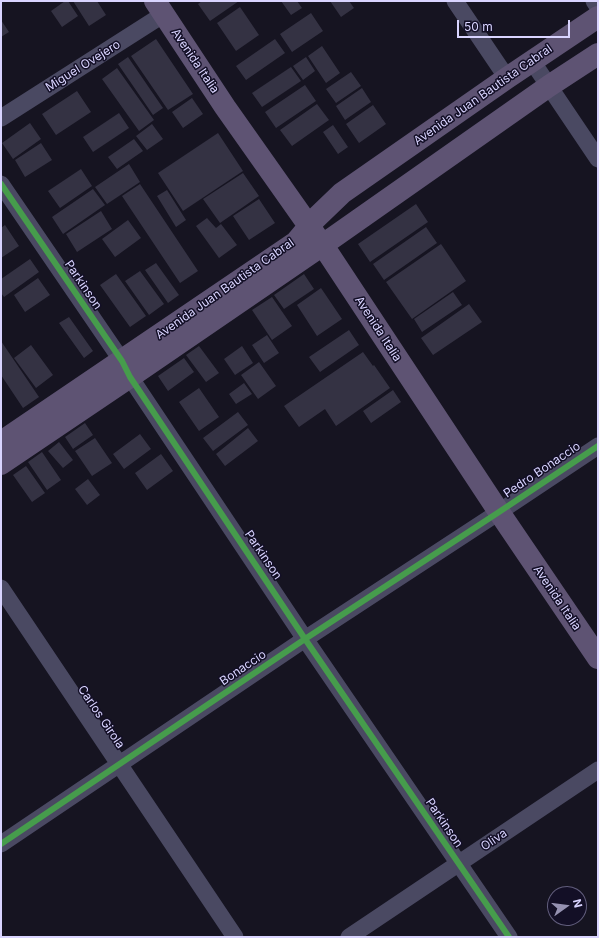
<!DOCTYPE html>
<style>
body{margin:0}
#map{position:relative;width:599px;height:938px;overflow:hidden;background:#161421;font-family:Inter,sans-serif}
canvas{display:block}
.frame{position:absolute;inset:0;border:2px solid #d9d4ff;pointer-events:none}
.north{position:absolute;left:547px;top:886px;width:40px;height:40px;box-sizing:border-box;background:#130f26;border:1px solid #625e7d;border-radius:50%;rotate:76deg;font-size:11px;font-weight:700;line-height:16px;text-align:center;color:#d9d4ff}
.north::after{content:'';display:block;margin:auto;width:14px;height:18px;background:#9591b1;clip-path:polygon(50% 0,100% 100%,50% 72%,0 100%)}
.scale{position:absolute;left:457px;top:20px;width:113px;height:18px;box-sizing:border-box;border:2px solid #d9d4ff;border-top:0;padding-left:5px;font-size:12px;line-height:14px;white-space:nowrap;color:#d9d4ff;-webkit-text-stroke:3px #130f26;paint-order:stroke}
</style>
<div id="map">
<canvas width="599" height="938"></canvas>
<div class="frame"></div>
<div class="north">N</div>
<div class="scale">50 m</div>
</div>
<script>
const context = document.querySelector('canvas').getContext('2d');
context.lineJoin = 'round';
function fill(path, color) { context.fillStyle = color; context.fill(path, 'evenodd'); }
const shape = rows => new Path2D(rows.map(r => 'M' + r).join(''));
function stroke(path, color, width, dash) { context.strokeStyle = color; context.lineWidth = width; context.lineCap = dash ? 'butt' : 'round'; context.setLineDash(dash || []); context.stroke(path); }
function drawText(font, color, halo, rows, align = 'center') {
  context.font = font + ' Inter,sans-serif'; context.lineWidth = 3; context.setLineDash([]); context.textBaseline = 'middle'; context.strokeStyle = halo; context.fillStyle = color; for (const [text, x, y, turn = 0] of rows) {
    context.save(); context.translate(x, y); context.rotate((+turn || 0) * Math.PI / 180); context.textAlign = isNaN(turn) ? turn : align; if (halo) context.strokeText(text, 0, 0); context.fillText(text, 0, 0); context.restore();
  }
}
fill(shape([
 [65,1,68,1,78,16,62,27,51,11],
 [73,1,97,1,106,15,89,26],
 [202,1,239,1,210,21,198,4],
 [281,1,297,1,302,8,291,15],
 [330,1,349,1,354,8,341,17],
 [240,7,259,35,236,51,217,23],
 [311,13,323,31,292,52,280,34],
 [1,20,9,32,1,37],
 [156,39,193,94,168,110,131,56],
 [275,39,285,53,246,80,236,66],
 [322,46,340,73,326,83,308,56],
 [128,57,163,108,153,115,118,64],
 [306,57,315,71,303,80,293,66],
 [291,67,301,81,262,107,252,93],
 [117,68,154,120,139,131,102,79],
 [351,72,361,86,336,103,326,89],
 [305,85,316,101,276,128,265,112],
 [362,88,371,102,345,120,336,106],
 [77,91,91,112,56,135,42,114],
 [192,98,203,114,183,128,172,112],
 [317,104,329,120,292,146,280,130],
 [373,105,386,124,359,143,346,124],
 [119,113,129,128,93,152,83,137],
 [30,123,41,139,13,159,2,143],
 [152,124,163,139,147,150,136,136],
 [333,125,348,147,338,154,323,132],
 [218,133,243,171,183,211,158,173],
 [134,139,143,151,117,169,108,157],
 [41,143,52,160,25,177,15,160],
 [129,164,140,182,107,204,95,187],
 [81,169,92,186,60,208,48,191],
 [243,173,259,196,220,223,203,199],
 [140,184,198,271,180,283,122,196],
 [93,189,105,205,63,234,52,217],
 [167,190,186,220,176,227,157,196],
 [259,199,275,223,249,240,233,216],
 [416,204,428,222,370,262,358,244],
 [101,211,112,229,77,252,66,234],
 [207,218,216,228,221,224,237,245,219,258,196,226],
 [128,220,141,238,115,257,102,239],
 [5,225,19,246,1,258,1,228],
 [426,227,437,243,384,280,373,264],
 [441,244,466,281,412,319,386,282],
 [30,259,39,272,4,297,1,293,1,279],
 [156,263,179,295,168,303,145,270],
 [140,271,164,304,149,315,125,281],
 [116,274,146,316,130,327,100,285],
 [304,274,314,289,284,309,274,295],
 [38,278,50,295,25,312,14,295],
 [321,288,342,319,317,336,297,305],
 [453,292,462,305,422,332,414,319],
 [272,297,292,326,272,340,252,310],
 [469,304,482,322,433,355,421,338],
 [69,317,93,351,84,358,59,323],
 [349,330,359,345,320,372,309,357],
 [267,335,279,353,264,363,252,345],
 [1,341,39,397,23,408,1,375],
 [31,345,53,375,36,388,14,358],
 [199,346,219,373,206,382,186,355],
 [242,346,253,363,235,375,224,359],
 [363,352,373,366,374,365,390,388,336,426,325,409,299,427,284,406],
 [184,358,194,372,168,391,158,376],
 [259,362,276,386,258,399,241,375],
 [244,383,252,394,236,404,229,394],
 [199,388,219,417,199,431,179,402],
 [393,390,401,402,371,423,363,411],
 [238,412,248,425,213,451,203,438],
 [85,423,93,435,73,449,65,437],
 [248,428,258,441,225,466,216,454],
 [140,434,151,449,124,469,113,454],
 [95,438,112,463,92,476,75,451],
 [59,442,73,460,63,468,48,451],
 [42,452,61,480,47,490,28,462],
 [161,454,173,471,147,490,135,473],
 [26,466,45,493,32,502,13,475],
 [88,479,100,495,87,505,75,489]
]), '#343243');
stroke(shape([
 [455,1,507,78],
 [594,1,598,7],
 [532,61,598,159],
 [1,118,164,14],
 [1,184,122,361,130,377,305,639,509,937],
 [1,588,235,937],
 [1,844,305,639,499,512,598,446],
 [349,937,598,770]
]), '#4a4962', 17);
stroke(shape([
 [155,1,225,107,328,253,499,512,598,658],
 [1,442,296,242,316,218,342,193,507,78,598,17],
 [1,464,130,377,314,251,549,86,598,54]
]), '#5e5373', 22);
stroke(shape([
 [1,184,122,361,130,377,305,639,509,937],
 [1,844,305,639,499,512,598,446]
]), '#469c4c', 6);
drawText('12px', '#d9d4ff', '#130f26', [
 ["Avenida Italia",195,61,56],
 ["Miguel Ovejero",83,66,-32],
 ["Avenida Juan Bautista Cabral",483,95,-35],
 ["Parkinson",83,285,56],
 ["Avenida Juan Bautista Cabral",225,289,-35],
 ["Avenida Italia",378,329,57],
 ["Pedro Bonaccio",542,470,-34],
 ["Parkinson",263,555,56],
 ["Avenida Italia",557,598,56],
 ["Bonaccio",243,668,-34],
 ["Carlos Girola",101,717,56],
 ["Parkinson",444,823,56],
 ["Oliva",494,840,-34]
]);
</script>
